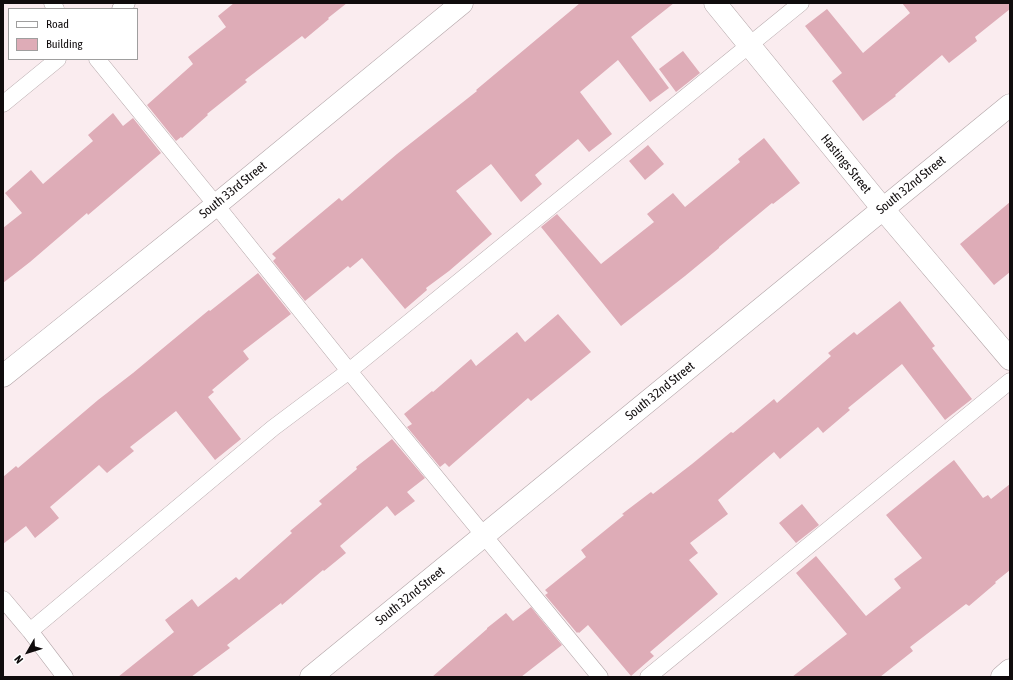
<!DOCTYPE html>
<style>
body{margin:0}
#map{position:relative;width:1013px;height:680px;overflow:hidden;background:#faecef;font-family:"Asap Condensed",sans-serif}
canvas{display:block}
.frame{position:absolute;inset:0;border:4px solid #100c0d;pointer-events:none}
.legend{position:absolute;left:8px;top:8px;width:130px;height:52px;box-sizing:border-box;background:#fff;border:1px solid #9f9e9e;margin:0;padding:5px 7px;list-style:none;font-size:12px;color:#100c0d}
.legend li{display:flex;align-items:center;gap:8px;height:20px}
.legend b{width:20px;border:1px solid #9f9e9e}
.north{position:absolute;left:8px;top:632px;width:40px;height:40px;-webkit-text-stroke:3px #fff;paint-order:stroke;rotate:231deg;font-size:11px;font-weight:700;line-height:16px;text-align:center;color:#100c0d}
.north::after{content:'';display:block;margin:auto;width:14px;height:18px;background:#100c0d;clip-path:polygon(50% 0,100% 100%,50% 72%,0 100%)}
</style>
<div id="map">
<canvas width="1013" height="680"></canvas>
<div class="frame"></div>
<ul class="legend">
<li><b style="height:5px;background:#fff"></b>Road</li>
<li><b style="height:11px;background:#deacb7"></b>Building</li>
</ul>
<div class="north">N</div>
</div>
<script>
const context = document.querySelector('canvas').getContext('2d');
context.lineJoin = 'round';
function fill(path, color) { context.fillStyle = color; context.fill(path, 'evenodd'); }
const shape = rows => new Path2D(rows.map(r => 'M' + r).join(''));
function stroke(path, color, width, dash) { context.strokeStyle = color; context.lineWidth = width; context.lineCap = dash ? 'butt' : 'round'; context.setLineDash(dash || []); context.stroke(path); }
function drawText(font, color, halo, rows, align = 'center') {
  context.font = font + ' "Asap Condensed",sans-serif'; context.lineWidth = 4; context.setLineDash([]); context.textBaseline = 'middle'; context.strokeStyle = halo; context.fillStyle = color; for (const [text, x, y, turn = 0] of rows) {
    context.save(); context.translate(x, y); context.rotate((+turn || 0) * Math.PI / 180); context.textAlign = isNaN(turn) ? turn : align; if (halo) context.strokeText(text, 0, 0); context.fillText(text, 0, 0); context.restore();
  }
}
fill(shape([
 [234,3,347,3,328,18,329,19,305,39,302,36,245,80,247,82,207,114,208,115,182,138,181,137,176,141,147,105,193,64,188,57,226,27,218,16],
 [580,3,674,3,631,37,669,88,650,102,618,60,580,92,612,134,589,152,578,139,535,175,542,184,521,202,491,164,456,191,492,234,449,271,426,288,427,290,405,309,362,258,350,268,348,266,305,301,273,261,276,258,272,254,339,198,342,201,397,154,477,91,476,90],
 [902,3,1010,3,1010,9,975,37,977,41,949,63,942,55,895,95,896,96,863,121,832,81,842,73,805,26,827,9,863,53,910,13],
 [683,51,700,73,676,92,659,69],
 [113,113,123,126,133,118,161,153,88,215,87,213,30,262,3,283,3,228,22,213,5,193,31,170,43,184,93,141,88,135],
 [764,138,800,183,773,204,772,203,719,247,719,248,685,276,621,326,541,227,557,214,601,264,654,222,647,214,673,193,685,207,740,162,738,159],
 [648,145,664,164,645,180,629,161],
 [1010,202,1010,272,994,285,960,244],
 [258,273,291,314,243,351,249,359,212,390,214,392,208,397,241,439,215,460,176,411,130,447,134,451,107,473,99,465,50,507,59,518,35,538,26,526,3,544,3,477,16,466,18,468,98,400,133,373,209,310,210,311],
 [900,301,935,346,932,348,972,399,945,420,902,364,848,408,850,410,823,433,818,427,780,459,774,452,718,500,728,514,690,543,698,553,689,560,718,594,650,652,654,656,631,676,588,625,579,633,578,632,577,633,545,595,548,593,545,590,586,557,581,550,624,515,622,514,651,492,653,494,692,464,731,432,733,433,774,399,777,403,831,356,828,353,854,332,857,335],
 [558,314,591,352,531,401,528,398,449,467,445,463,440,467,407,427,412,424,404,414,432,391,433,392,471,359,476,366,517,332,525,342],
 [392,439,425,478,407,492,415,501,395,516,387,506,340,546,346,553,324,571,323,570,282,605,281,603,227,645,230,648,191,677,118,677,174,632,165,620,192,599,198,607,236,577,239,580,292,533,290,531,322,504,319,501,357,469,356,467],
 [954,460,983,498,988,495,991,499,1010,484,1010,570,995,582,996,583,969,606,966,604,910,647,913,651,880,677,792,677,847,634,796,573,816,556,866,616,901,588,894,579,922,558,886,515,940,471],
 [802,504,819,525,796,543,779,523],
 [531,607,562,645,521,677,432,677,487,629,487,628,506,613,513,621]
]), '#deacb7');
const lane = shape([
 [52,3,56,9],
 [120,9,127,3],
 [97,59,216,205,349,371,600,677],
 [3,104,58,59],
 [3,599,30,631,65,677],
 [30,631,273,428,349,371,801,3],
 [648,677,1010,381]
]);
const street = shape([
 [715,3,883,209,1010,359],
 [3,376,216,205,462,3],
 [311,677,1010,105],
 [1002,677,1010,670]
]);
stroke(lane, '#b2a4a7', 17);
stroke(street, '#b2a4a7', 23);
stroke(lane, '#fff', 16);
stroke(street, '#fff', 22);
drawText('13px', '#100c0d', '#fff', [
 ["Hastings Street",846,164,51],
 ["South 32nd Street",911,185,-39],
 ["South 33rd Street",233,190,-39],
 ["South 32nd Street",660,391,-39],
 ["South 32nd Street",410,596,-39]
]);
</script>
